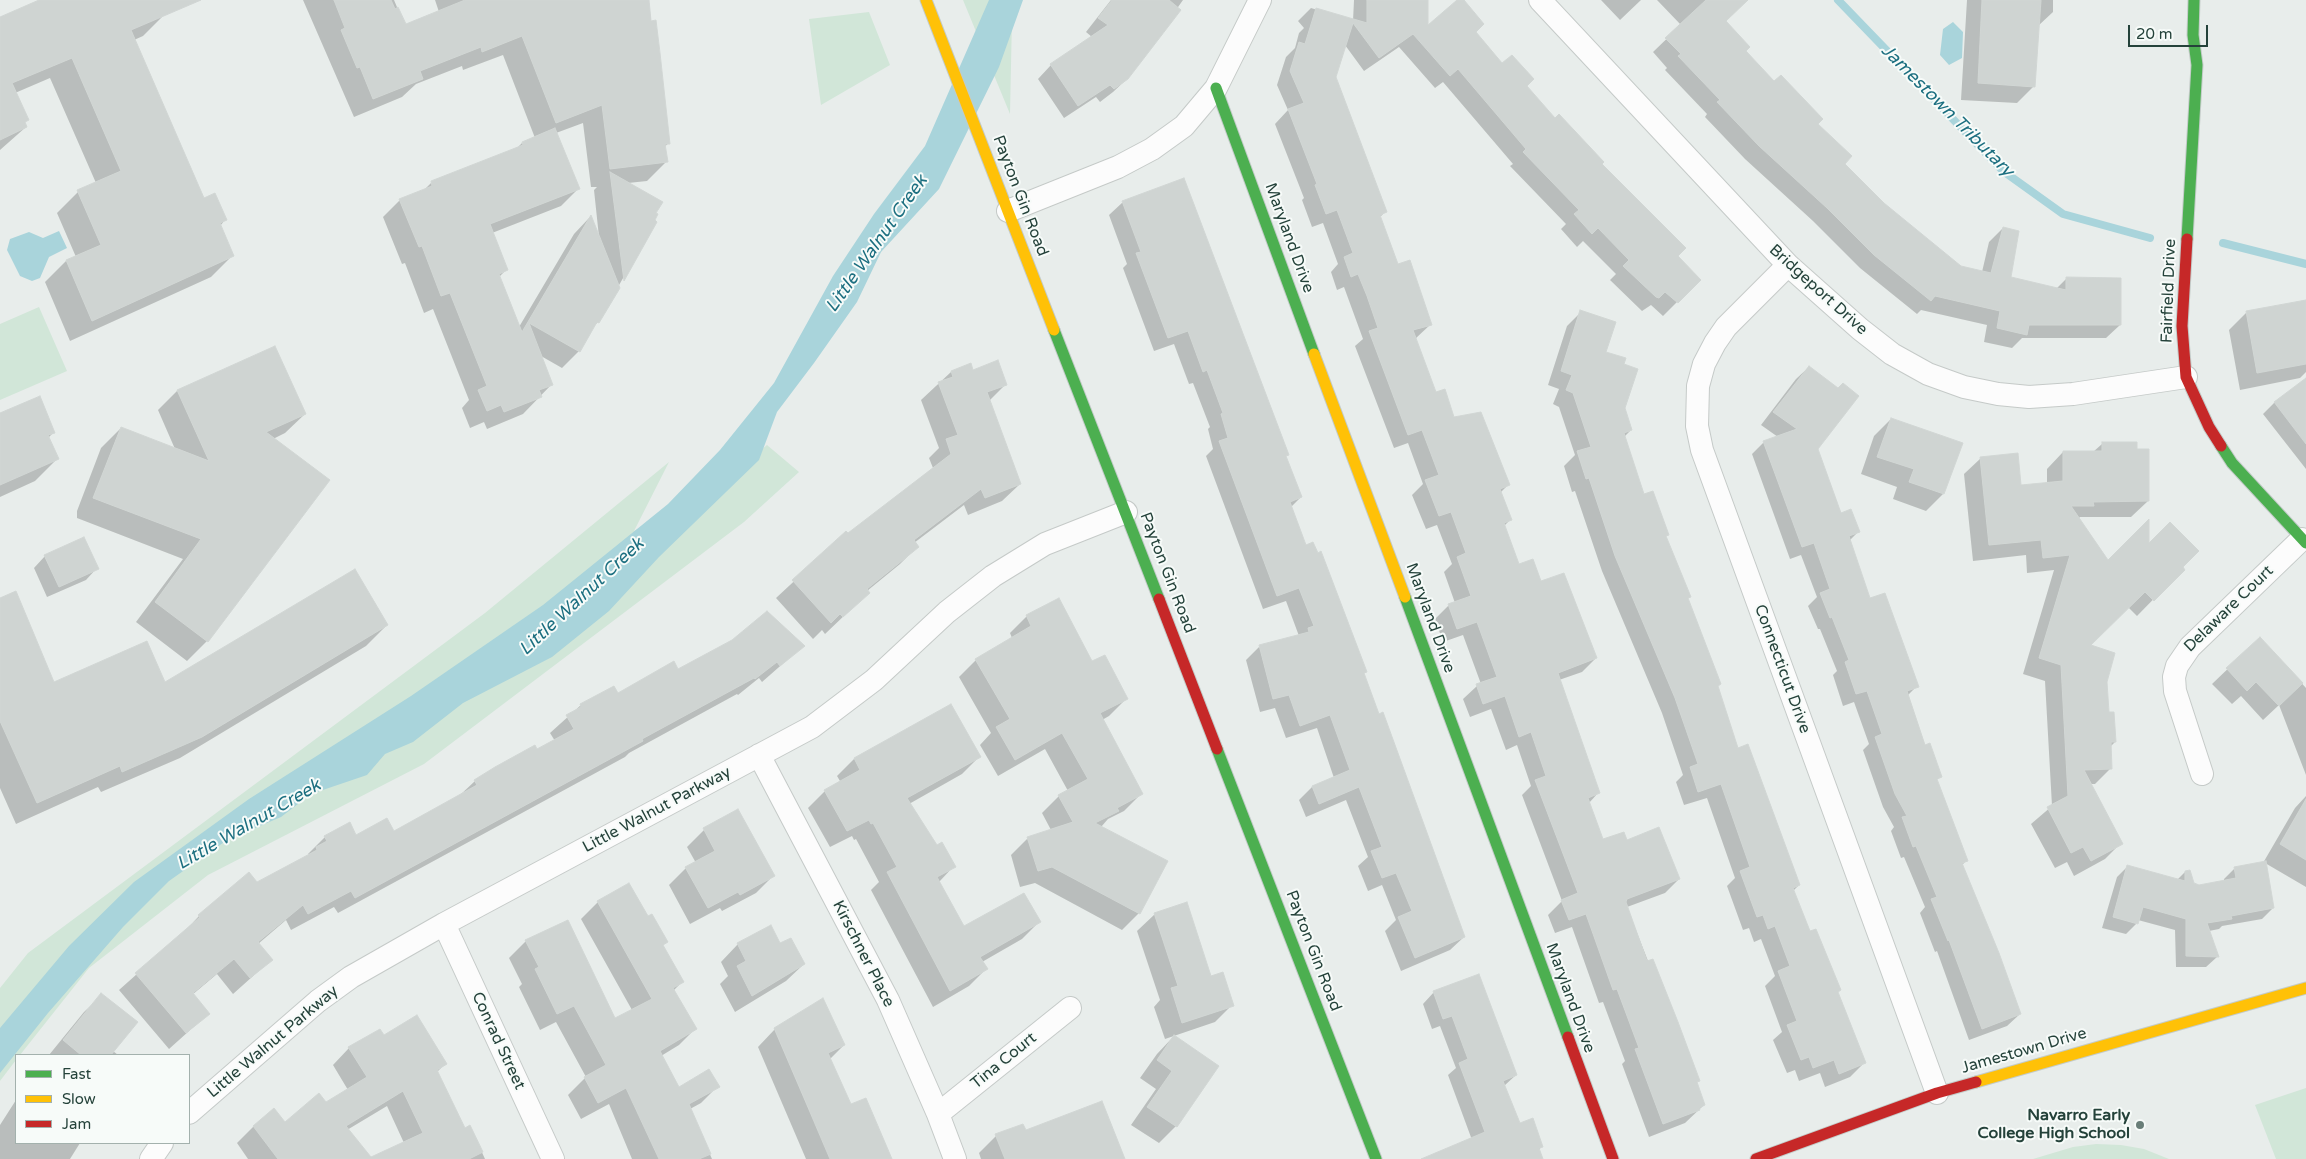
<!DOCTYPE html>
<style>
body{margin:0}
#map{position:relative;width:2306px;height:1159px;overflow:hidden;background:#e8edeb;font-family:"Varela Round",sans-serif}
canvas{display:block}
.legend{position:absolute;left:15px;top:1054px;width:175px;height:90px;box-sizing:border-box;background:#f7fbf9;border:1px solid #a3b1ad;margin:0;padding:6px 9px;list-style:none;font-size:15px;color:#24423a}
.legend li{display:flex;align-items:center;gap:10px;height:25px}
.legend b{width:25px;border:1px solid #a3b1ad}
.scale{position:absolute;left:2128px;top:25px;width:80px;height:22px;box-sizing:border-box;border:2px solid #24423a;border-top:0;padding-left:6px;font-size:15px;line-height:18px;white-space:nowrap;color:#24423a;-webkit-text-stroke:4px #f7fbf9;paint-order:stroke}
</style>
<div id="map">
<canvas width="2306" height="1159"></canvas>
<ul class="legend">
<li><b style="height:6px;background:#4caf50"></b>Fast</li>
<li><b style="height:6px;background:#ffc107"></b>Slow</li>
<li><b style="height:6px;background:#c62828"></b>Jam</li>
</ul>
<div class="scale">20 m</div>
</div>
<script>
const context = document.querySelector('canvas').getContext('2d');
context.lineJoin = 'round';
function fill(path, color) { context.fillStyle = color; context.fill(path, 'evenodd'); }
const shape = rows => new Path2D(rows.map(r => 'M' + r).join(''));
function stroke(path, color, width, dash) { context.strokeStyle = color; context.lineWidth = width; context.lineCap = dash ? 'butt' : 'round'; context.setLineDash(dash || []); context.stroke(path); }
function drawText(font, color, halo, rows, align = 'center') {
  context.font = font + ' "Varela Round",sans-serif'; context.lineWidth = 4; context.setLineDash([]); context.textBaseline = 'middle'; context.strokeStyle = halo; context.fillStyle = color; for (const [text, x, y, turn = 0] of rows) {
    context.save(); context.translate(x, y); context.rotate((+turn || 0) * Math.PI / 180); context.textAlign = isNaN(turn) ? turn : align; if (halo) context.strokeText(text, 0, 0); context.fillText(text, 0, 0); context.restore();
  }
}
fill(shape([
 [963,0,1020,0,1012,17,1010,114],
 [869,12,890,65,821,105,809,19],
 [39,307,67,371,0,400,0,324],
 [767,445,799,472,744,522,424,764,208,875,89,968,20,1055,16,1055,16,1060,0,1081,0,988,28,953,485,613,669,462,634,531,728,478],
 [2306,1088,2306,1159,2276,1159,2255,1105],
 [2096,1144,2121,1145,2144,1149,2169,1159,2033,1159,2073,1147]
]), '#d1e6d8');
fill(shape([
 [989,0,1023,0,999,67,939,189,881,252,857,302,814,363,777,412,759,460,659,557,609,611,552,657,463,703,413,742,385,754,367,775,311,794,281,817,227,840,169,881,123,927,48,1013,0,1073,0,1028,69,946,134,882,249,799,411,696,543,605,668,504,720,450,774,383,833,276,874,214,925,146],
 [1953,22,1963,32,1962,58,1949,65,1940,55,1943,29],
 [59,231,67,248,49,257,40,278,32,281,20,276,7,250,10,239,29,232,43,238]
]), '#a9d4db');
fill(shape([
 [42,0,157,0,164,15,143,36,134,40,203,200,225,220,220,226,232,256,211,277,70,341,45,282,66,261,76,257,57,213,78,192,96,183,50,78,15,93,27,120,24,123,26,127,0,150,0,18],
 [303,0,394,0,405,26,439,12,435,0,648,0,669,143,664,147,666,162,647,181,628,183,654,214,653,221,655,222,598,322,591,329,579,351,562,368,541,356,552,384,523,414,487,429,484,422,470,428,462,408,469,400,433,309,424,313,405,263,402,264,383,217,400,200,423,191,432,182,517,148,522,143,535,138,503,55,463,70,462,66,416,84,402,97,354,117],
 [583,123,591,187,597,187,594,190,599,237,590,217,574,234,519,327,499,277,506,270,492,233,561,206,579,188,556,133],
 [1111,0,1183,0,1128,78,1113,92,1100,102,1096,97,1064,118,1038,79,1051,65,1092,37,1086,32],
 [1354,0,1427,0,1426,28,1459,0,1462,0,1474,33,1502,65,1600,164,1676,256,1699,280,1663,316,1651,305,1642,311,1610,280,1616,274,1583,241,1577,247,1561,229,1566,224,1510,166,1513,164,1443,82,1435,88,1399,47,1364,71,1345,45,1335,77,1385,212,1379,218,1398,266,1431,324,1415,339,1436,394,1453,418,1508,485,1500,493,1510,520,1504,526,1518,566,1540,582,1596,658,1582,672,1559,680,1598,793,1589,803,1602,841,1626,842,1679,879,1665,893,1627,907,1704,1105,1685,1123,1649,1137,1622,1064,1625,1061,1603,1002,1599,1003,1572,927,1555,933,1548,915,1562,901,1522,795,1531,786,1517,745,1506,750,1491,709,1470,717,1463,699,1477,686,1481,684,1463,635,1443,642,1435,619,1449,605,1455,603,1444,572,1452,564,1437,525,1426,529,1412,495,1423,484,1408,443,1394,448,1355,346,1363,339,1344,287,1337,290,1331,272,1338,264,1323,223,1312,227,1302,200,1304,198,1275,124,1288,110,1277,85,1286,57,1295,48,1299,33,1304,28,1298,21,1311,8,1353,21],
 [1601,0,1641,0,1620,20],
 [1657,0,1747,0,1724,22,1744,51,1816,124,1843,164,1883,204,1961,267,1982,272,1989,242,2003,228,2009,278,2056,289,2066,279,2120,325,2106,338,2022,338,2012,348,1984,342,1987,325,1921,310,1917,314,1860,268,1813,221,1745,159,1705,117,1707,114,1665,70,1667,68,1653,52,1681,25],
 [1967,0,2053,0,2053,12,2038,26,2034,86,2017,103,1961,100],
 [1123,202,1285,457,1301,497,1291,507,1306,547,1366,671,1363,674,1464,937,1450,950,1401,971,1385,931,1396,920,1382,885,1368,891,1358,866,1368,857,1346,800,1306,817,1299,800,1312,787,1334,778,1317,728,1286,738,1275,708,1260,712,1246,660,1260,646,1299,636,1286,601,1263,609,1206,456,1213,449,1208,429,1210,427,1193,383,1189,384,1174,344,1154,351,1123,268,1127,264,1109,215],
 [2306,304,2306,372,2300,378,2240,390,2229,330,2246,313],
 [1581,312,1604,352,1623,365,1624,408,1631,430,1624,437,1643,496,1667,535,1665,537,1690,596,1687,599,1737,749,1799,885,1793,891,1864,1063,1850,1077,1825,1087,1820,1073,1799,1081,1795,1070,1787,1073,1773,1040,1782,1032,1765,986,1775,976,1761,939,1754,942,1749,928,1743,930,1727,886,1735,878,1707,798,1684,805,1676,782,1683,775,1662,713,1602,571,1575,491,1572,492,1564,466,1575,455,1559,407,1553,404,1559,389,1548,385,1567,326],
 [1809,367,1817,448,1841,514,1858,532,1849,541,1869,600,1917,686,1907,696,1925,746,1940,777,1936,780,1967,860,1961,866,2020,1014,2007,1026,1969,1040,1937,951,1935,952,1920,913,1925,907,1904,857,1901,858,1891,831,1894,827,1883,807,1863,750,1869,744,1854,702,1843,706,1833,675,1837,671,1820,629,1818,629,1808,606,1817,597,1801,555,1790,559,1752,454,1764,442,1778,437,1761,425,1796,379],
 [973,371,1005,385,989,401,1020,484,1002,501,968,515,964,505,914,543,917,547,900,564,867,591,868,593,825,634,822,630,813,639,776,598,846,533,848,535,933,468,929,458,939,448,921,400,951,372],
 [2306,379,2306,469,2263,414,2274,403],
 [177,391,305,414,285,433,273,439,328,481,207,641,187,661,136,622,183,559,77,518,77,511,101,448,121,428,175,449,158,410],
 [0,415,54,432,48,438,57,459,35,481,0,497],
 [1891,419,1943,494,1926,511,1893,499,1897,487,1861,474,1874,436],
 [2102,444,2148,501,2131,517,2080,517,2078,519,2108,562,2148,546,2183,569,2137,616,2128,607,2088,646,2106,682,2107,713,2115,742,2110,747,2111,768,2095,784,2090,784,2121,843,2105,859,2074,876,2067,862,2055,868,2031,824,2052,806,2045,681,2023,674,2054,570,2027,573,2026,555,1973,561,1964,474,1981,458,2020,486,2047,484,2047,469,2063,452,2093,452],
 [45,556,97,568,86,580,47,597,34,568],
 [0,599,54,683,165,684,387,625,366,646,180,758,101,792,98,787,16,824,0,788],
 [1027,616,1092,663,1126,699,1109,716,1102,720,1141,794,1124,811,1108,819,1101,827,1139,913,1122,930,1035,883,1020,887,1011,855,1028,838,1051,830,1042,813,1059,796,1068,791,1045,749,998,776,980,745,991,733,959,677,976,660,1012,638,1010,633],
 [2260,638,2306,688,2306,775,2279,705,2263,720,2241,696,2232,704,2212,684],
 [803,646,762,682,759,678,738,695,737,694,629,753,625,757,338,913,334,907,291,930,286,920,258,944,271,960,233,994,217,974,192,995,208,1014,169,1049,119,990,183,933,199,916,249,874,256,884,309,855,308,854,325,837,356,837,393,832,459,796,475,781,555,741,550,733,581,705,617,695,678,671],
 [950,706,979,757,962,774,909,804,936,847,954,866,939,882,964,928,1039,922,1022,939,982,962,986,969,969,986,933,1007,871,890,879,882,856,839,854,840,852,836,830,847,808,808,825,791,840,781,837,776,854,759],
 [2306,796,2306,887,2265,863,2273,908,2262,919,2222,926,2219,929,2209,931,2217,957,2206,967,2176,967,2175,930,2138,920,2137,923,2126,934,2102,928,2117,877,2128,866,2177,880,2185,872,2193,884,2199,886,2224,881,2224,879,2235,868,2263,863,2295,808],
 [704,830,773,876,756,893,722,911,720,908,690,924,669,885,686,868,696,863,687,847],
 [598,902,648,918,666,942,662,946,682,982,673,991,696,1028,679,1045,661,1056,679,1089,718,1086,701,1103,690,1109,712,1159,632,1159,609,1104,581,1119,568,1095,586,1077,556,1022,540,1030,519,987,522,984,509,958,526,941,615,1020,632,1010,581,919],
 [1155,914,1232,1005,1215,1022,1165,1039,1154,1007,1160,1000,1137,931],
 [738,944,780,945,804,964,786,981,735,1012,720,984,728,976,721,962],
 [1434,992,1516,1075,1504,1086,1519,1125,1542,1146,1539,1150,1542,1159,1468,1159,1472,1140,1448,1075,1456,1068,1440,1026,1432,1029,1423,1004],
 [102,995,113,1051,118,1055,49,1055,84,1012],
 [775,1029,844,1045,830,1059,850,1105,889,1159,806,1159,758,1047],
 [1174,1036,1217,1066,1176,1126,1159,1143,1131,1125,1156,1089,1140,1078,1157,1054],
 [383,1037,445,1064,437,1072,464,1129,470,1126,485,1159,374,1159,404,1143,387,1106,347,1130,353,1159,248,1159,237,1143,253,1127,274,1110,285,1123,326,1104,348,1090,333,1065,349,1048],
 [16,1100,16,1143,80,1143,70,1159,0,1159,0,1125],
 [1025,1132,1123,1159,981,1159,979,1153,996,1136]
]), '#0003');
stroke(shape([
 [1838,0,2003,171,2063,214,2150,238],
 [2223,243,2306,264]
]), '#a9d4db', 8);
const building = shape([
 [39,0,201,0,131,30,204,198,215,193,227,220,220,223,234,256,92,321,66,260,101,245,77,190,121,171,72,58,12,83,29,120,25,122,27,127,0,140,0,17,39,0],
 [334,0,391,0,395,9,398,7,406,24,465,0,649,0,651,21,656,20,660,53,670,144,665,144,668,162,610,169,602,105,556,123,522,36,482,52,481,47,420,71,423,79,373,99,360,67,357,68,341,30,345,28,334,0],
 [1112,0,1169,0,1181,10,1128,79,1114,89,1110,85,1078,106,1050,64,1108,25,1098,18,1112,0],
 [1367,0,1428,0,1428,25,1457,0,1464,0,1484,24,1476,32,1502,63,1512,55,1534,79,1527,86,1555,118,1559,114,1604,162,1602,164,1686,248,1678,256,1701,280,1678,303,1665,292,1659,298,1656,297,1623,266,1629,260,1598,228,1592,234,1574,214,1579,210,1523,152,1526,149,1458,69,1450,76,1413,34,1379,58,1353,23,1336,77,1387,212,1380,215,1398,264,1410,260,1432,325,1413,330,1436,392,1445,389,1454,417,1481,412,1510,485,1500,489,1512,520,1504,523,1519,564,1533,559,1541,581,1564,573,1597,658,1558,673,1600,793,1588,798,1603,839,1624,832,1627,840,1659,827,1680,879,1627,899,1626,902,1647,961,1653,959,1678,1022,1700,1081,1697,1082,1705,1105,1699,1108,1700,1110,1663,1124,1635,1049,1639,1048,1617,989,1613,990,1586,914,1569,920,1561,900,1578,893,1535,780,1546,776,1531,732,1519,737,1505,696,1483,704,1476,684,1497,677,1477,622,1457,629,1448,604,1471,596,1457,557,1466,553,1451,512,1439,516,1425,480,1439,475,1422,430,1408,435,1369,331,1378,328,1367,296,1358,274,1351,277,1344,257,1353,253,1337,210,1326,214,1315,185,1317,184,1288,109,1304,103,1290,71,1299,42,1305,44,1316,8,1367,23,1367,0],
 [1706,0,1748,0,1726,21,1750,47,1746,51,1774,81,1781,75,1823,119,1818,124,1852,156,1845,164,1884,203,1961,266,1991,273,2003,227,2019,231,2011,277,2066,290,2066,277,2121,278,2121,325,2029,325,2027,335,1997,328,2000,311,1935,296,1931,301,1874,255,1827,208,1759,146,1717,102,1720,100,1678,56,1681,54,1665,38,1706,0],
 [1982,0,2041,0,2035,87,1978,83,1982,0],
 [555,128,580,189,490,224,508,270,499,274,522,332,591,215,620,288,599,323,597,322,580,352,529,323,553,385,539,390,542,397,504,412,501,405,487,411,478,390,487,386,450,293,441,296,422,246,419,247,399,199,432,186,431,181,523,145,522,142,555,128],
 [610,172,663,202,656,213,658,214,655,220,657,222,624,281,610,172],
 [1184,178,1289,455,1286,456,1302,497,1290,502,1306,545,1313,542,1318,553,1321,551,1367,672,1364,673,1379,714,1383,712,1465,937,1415,958,1398,917,1412,911,1396,873,1382,878,1371,851,1382,847,1359,787,1319,804,1312,786,1350,770,1330,715,1300,726,1289,695,1273,699,1259,645,1309,632,1308,628,1314,626,1299,588,1277,596,1219,441,1228,438,1221,414,1223,413,1207,370,1203,372,1188,331,1168,338,1136,253,1141,252,1122,201,1184,178],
 [2306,300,2306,364,2257,373,2246,311,2306,300],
 [1580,310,1616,322,1606,352,1626,358,1624,364,1638,369,1625,408,1632,430,1624,433,1644,494,1653,491,1669,535,1666,536,1691,597,1688,598,1721,684,1718,686,1738,748,1748,744,1800,885,1793,888,1810,931,1816,929,1841,990,1838,992,1866,1063,1839,1074,1834,1060,1813,1068,1809,1057,1801,1060,1787,1025,1797,1021,1778,971,1790,966,1775,926,1768,929,1763,915,1757,917,1740,871,1750,867,1721,784,1698,792,1690,767,1698,764,1675,698,1615,556,1589,478,1586,479,1577,451,1591,447,1573,393,1566,390,1572,375,1561,371,1580,310],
 [275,346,306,414,266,432,330,480,208,642,155,602,201,539,93,498,121,427,209,461,177,390,275,346],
 [998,360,1007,385,987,392,1021,484,985,498,981,489,914,540,919,547,867,589,870,593,843,617,840,614,831,623,792,580,846,531,848,533,951,454,946,439,958,435,938,382,953,377,951,371,971,363,973,370,998,360],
 [1809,366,1838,388,1843,383,1859,396,1818,449,1841,513,1851,509,1860,532,1849,536,1870,598,1885,593,1906,651,1919,687,1907,691,1925,745,1930,743,1942,777,1937,779,1968,861,1962,863,1999,953,2021,1014,1982,1029,1949,940,1948,941,1931,899,1937,897,1916,846,1913,847,1902,817,1907,816,1895,794,1875,737,1882,734,1867,691,1856,694,1845,662,1849,660,1832,617,1830,618,1820,593,1830,589,1823,569,1814,543,1802,547,1763,441,1797,429,1773,412,1809,366],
 [2306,378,2306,444,2274,402,2306,378],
 [40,396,55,433,48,435,59,459,0,485,0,413,40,396],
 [1891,418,1963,443,1944,494,1909,482,1914,469,1877,457,1891,418],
 [2102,442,2137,442,2137,449,2149,449,2149,501,2093,502,2094,506,2071,506,2108,560,2149,519,2149,543,2170,522,2199,551,2183,567,2185,570,2154,601,2145,592,2091,645,2115,653,2107,682,2109,712,2114,712,2116,742,2111,742,2112,769,2084,770,2123,844,2091,861,2083,847,2071,853,2047,807,2068,796,2061,665,2039,658,2070,555,2043,558,2041,540,1989,545,1980,457,2018,453,2021,485,2063,481,2063,451,2102,451,2102,442],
 [84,537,99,569,59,587,44,555,84,537],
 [355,569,388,625,202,737,122,772,120,766,37,803,0,721,0,598,16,591,54,682,147,641,165,682,355,569],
 [1059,598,1092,661,1105,655,1128,699,1100,713,1143,794,1117,808,1119,811,1095,823,1168,861,1140,914,1052,867,1038,871,1027,837,1073,822,1058,795,1088,779,1062,733,1015,760,996,727,1010,719,975,659,1031,626,1026,615,1059,598],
 [767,611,805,646,780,666,777,662,755,679,754,678,642,739,643,741,355,898,351,891,308,914,303,905,258,942,273,960,250,978,234,959,193,993,210,1014,186,1033,135,973,200,917,198,915,249,872,257,882,317,850,316,847,327,841,324,836,350,822,356,835,387,818,394,831,477,785,474,780,495,767,535,745,537,749,574,729,566,715,581,707,580,704,614,686,618,693,674,661,678,669,732,640,767,611],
 [2260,637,2303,683,2279,706,2256,682,2247,691,2226,668,2260,637],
 [951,704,981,757,907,798,937,845,942,842,956,867,937,877,964,926,1024,893,1041,922,980,957,988,969,950,991,887,872,897,867,873,823,871,824,869,820,847,831,824,790,860,770,854,758,951,704],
 [2306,799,2306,860,2280,844,2306,799],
 [738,809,775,876,740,895,738,892,708,908,685,867,715,851,703,828,738,809],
 [2266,861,2274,908,2231,916,2232,919,2207,923,2219,957,2186,956,2186,919,2143,907,2138,924,2113,917,2127,865,2185,881,2185,871,2190,870,2194,883,2199,885,2236,878,2234,867,2266,861],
 [629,883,648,916,652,914,668,942,663,945,684,982,673,988,697,1029,660,1051,679,1087,709,1069,720,1087,689,1104,711,1154,699,1159,659,1159,626,1088,598,1103,584,1077,606,1065,574,1006,557,1014,535,969,539,967,525,940,568,920,615,1018,652,999,597,901,629,883],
 [1187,902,1211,976,1223,972,1234,1006,1182,1023,1171,988,1178,986,1154,913,1187,902],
 [771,925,780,943,791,938,805,964,752,996,737,966,746,961,737,943,771,925],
 [1479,974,1517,1075,1503,1081,1520,1123,1533,1118,1543,1147,1539,1148,1543,1159,1421,1159,1485,1132,1459,1063,1468,1059,1452,1016,1443,1019,1433,991,1479,974],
 [101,993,138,1022,111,1055,81,1055,63,1040,101,993],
 [823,998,845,1045,828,1053,851,1104,866,1098,892,1159,830,1159,810,1112,774,1028,823,998],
 [417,1015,447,1064,437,1070,465,1128,470,1125,483,1152,469,1159,278,1159,253,1126,274,1108,285,1122,319,1093,326,1102,367,1077,348,1047,380,1029,384,1035,417,1015],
 [403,1091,423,1133,371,1157,346,1126,403,1091],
 [1174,1035,1219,1066,1177,1127,1147,1107,1172,1071,1157,1060,1174,1035],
 [1102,1101,1125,1159,1005,1159,995,1134,1023,1124,1026,1130,1102,1101]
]);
fill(building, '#cfd4d2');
stroke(building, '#d1d6d4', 1);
const street = shape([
 [1540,0,1788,265,1860,329,1892,354,1928,374,1964,387,1998,394,2029,397,2073,394,2186,377],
 [1008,211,1118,167,1152,149,1184,126,1216,88,1260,0],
 [1788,265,1726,327,1715,343,1704,364,1698,386,1697,426,1702,450,1937,1093],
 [759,755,888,1000,938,1114,955,1159],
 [2202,774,2175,691,2174,677,2177,666,2190,647,2302,539],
 [444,924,553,1159],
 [189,1113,318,1001,351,977,444,924,812,727,874,680,947,612,993,576,1045,544,1126,512],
 [938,1114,1070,1008],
 [151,1159,162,1143]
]);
const fast = shape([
 [1216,88,1314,354],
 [2187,239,2197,65,2193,35,2194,0],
 [1054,330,1159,599],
 [2221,446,2232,463,2306,543],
 [1405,597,1568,1037],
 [1217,749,1376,1159]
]);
const slow = shape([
 [926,0,1054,330],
 [1314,354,1405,597],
 [1976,1082,2306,988]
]);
const jam = shape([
 [2187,239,2182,326,2186,377,2209,427,2221,446],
 [1159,599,1217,749],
 [1568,1037,1613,1159],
 [1756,1159,1937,1093,1976,1082]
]);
stroke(street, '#c5cac8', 24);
stroke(fast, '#c3cbc8', 13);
stroke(slow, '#c3cbc8', 13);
stroke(jam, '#c3cbc8', 13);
stroke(street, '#fcfcfc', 22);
stroke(fast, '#4caf50', 11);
stroke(slow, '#ffc107', 11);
stroke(jam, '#c62828', 11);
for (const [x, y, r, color] of [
 [2140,1125,5,"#697e78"]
]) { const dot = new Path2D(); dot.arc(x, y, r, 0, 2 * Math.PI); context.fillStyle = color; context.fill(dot); stroke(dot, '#f7fbf9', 2); }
drawText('16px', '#24423a', '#f7fbf9', [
 ["Payton Gin Road",1020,196,69],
 ["Maryland Drive",1289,238,70],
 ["Bridgeport Drive",1818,290,42],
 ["Fairfield Drive",2169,291,-88],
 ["Payton Gin Road",1167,573,69],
 ["Delaware Court",2229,609,-44],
 ["Maryland Drive",1430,618,70],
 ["Connecticut Drive",1782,669,70],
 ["Little Walnut Parkway",657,810,-28],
 ["Payton Gin Road",1313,951,69],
 ["Kirschner Place",863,954,63],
 ["Maryland Drive",1570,998,70],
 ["Conrad Street",498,1041,65],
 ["Little Walnut Parkway",273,1042,-40],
 ["Jamestown Drive",2024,1051,-16],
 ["Tina Court",1004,1061,-39]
]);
drawText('bold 16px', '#24423a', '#f7fbf9', [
 ["Navarro Early",2130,1116],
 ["College High School",2130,1134]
], 'right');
drawText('italic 18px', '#1c6f80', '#f7fbf9', [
 ["Jamestown Tributary",1947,111,45],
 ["Little Walnut Creek",877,244,-55],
 ["Little Walnut Creek",582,597,-43],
 ["Little Walnut Creek",249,825,-30]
]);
</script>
